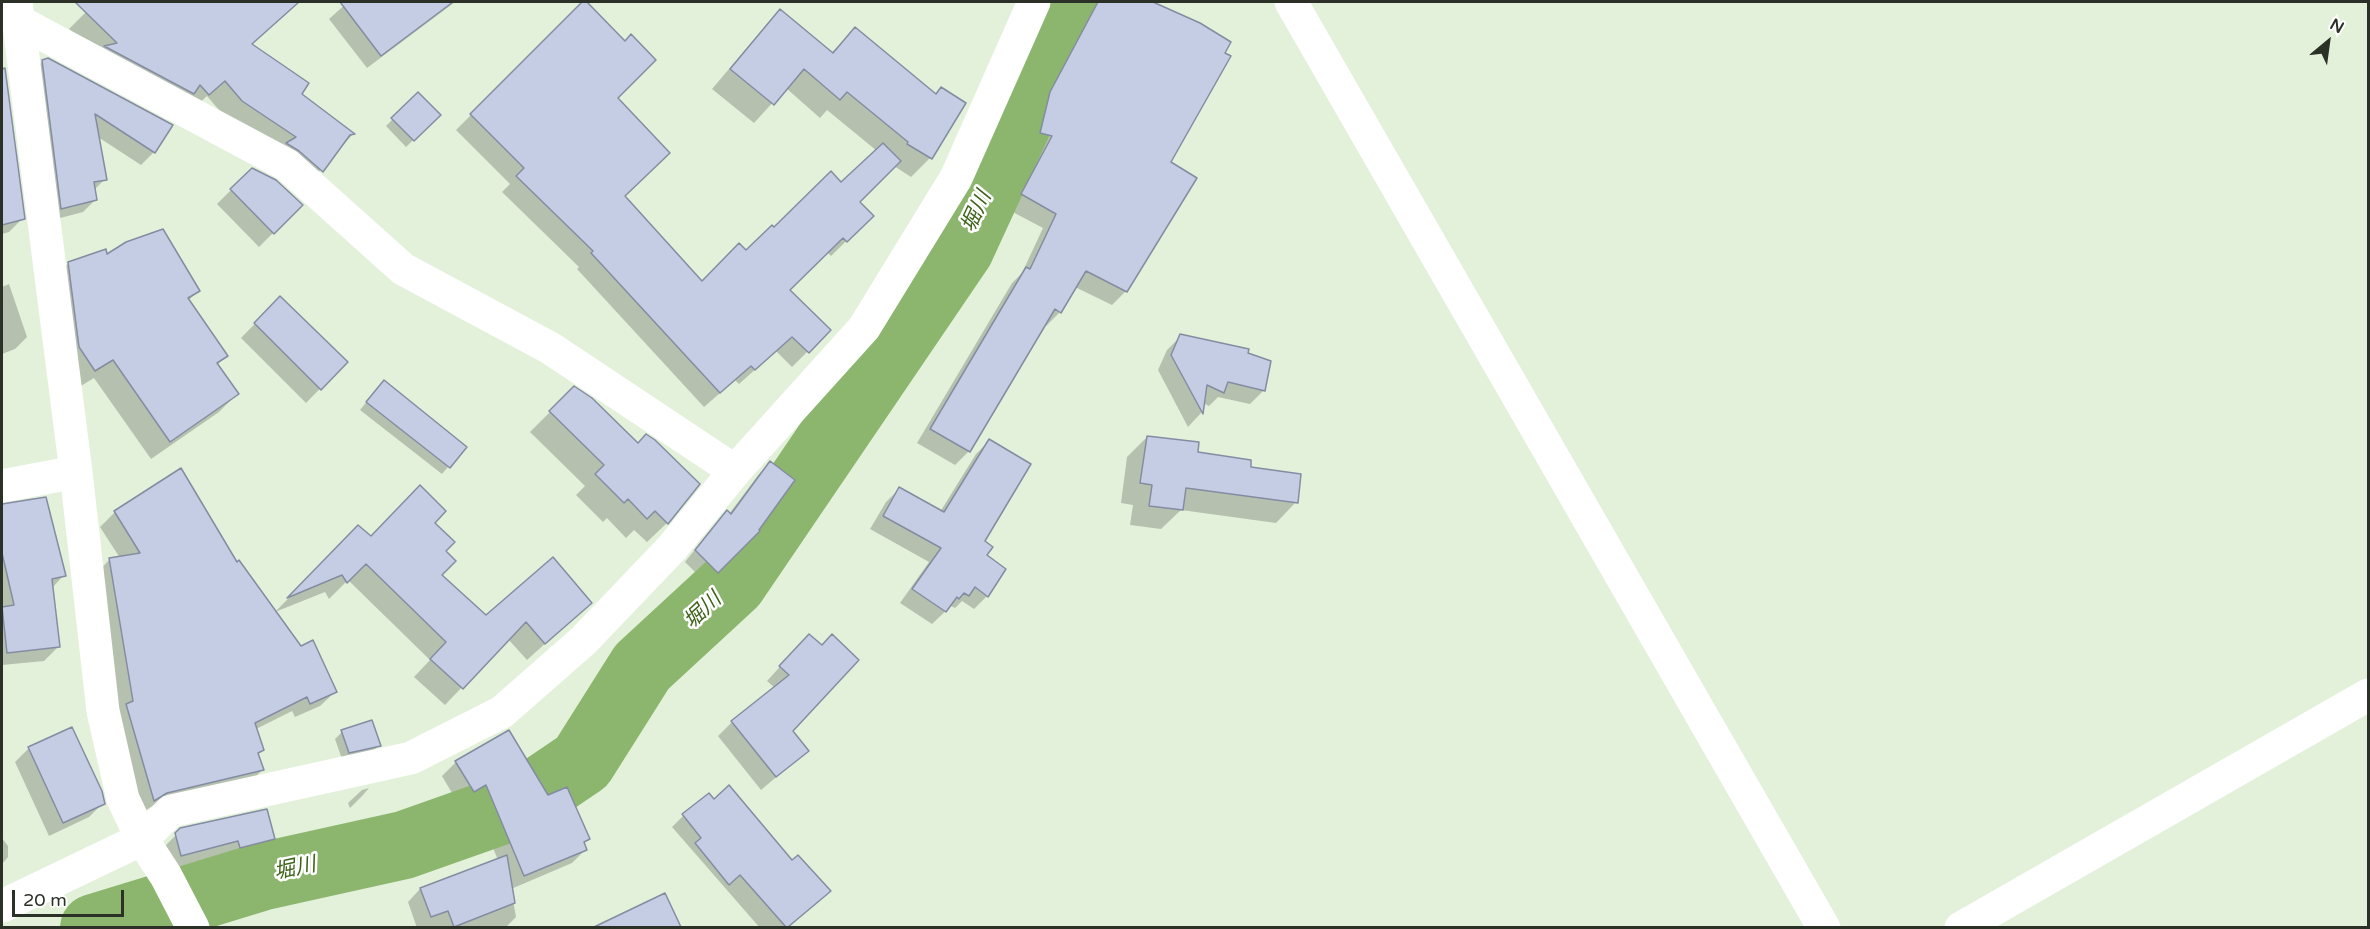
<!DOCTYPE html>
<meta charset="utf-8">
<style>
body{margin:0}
#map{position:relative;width:2370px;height:929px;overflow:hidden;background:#e3f1da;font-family:"Varela Round",sans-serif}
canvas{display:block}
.frame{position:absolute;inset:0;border:3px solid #2c3128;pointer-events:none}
.north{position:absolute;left:2298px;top:12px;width:60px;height:60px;-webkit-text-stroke:4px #fff;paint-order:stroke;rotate:29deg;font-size:16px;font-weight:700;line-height:24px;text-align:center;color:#2c3128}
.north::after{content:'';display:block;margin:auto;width:21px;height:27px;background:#2c3128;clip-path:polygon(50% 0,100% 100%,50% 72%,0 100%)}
.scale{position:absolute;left:12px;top:890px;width:112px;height:27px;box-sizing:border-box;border:3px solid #2c3128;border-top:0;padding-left:8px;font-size:18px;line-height:21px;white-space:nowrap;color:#2c3128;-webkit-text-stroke:4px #fff;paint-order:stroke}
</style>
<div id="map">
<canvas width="2370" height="929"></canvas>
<div class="frame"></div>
<div class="north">N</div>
<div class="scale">20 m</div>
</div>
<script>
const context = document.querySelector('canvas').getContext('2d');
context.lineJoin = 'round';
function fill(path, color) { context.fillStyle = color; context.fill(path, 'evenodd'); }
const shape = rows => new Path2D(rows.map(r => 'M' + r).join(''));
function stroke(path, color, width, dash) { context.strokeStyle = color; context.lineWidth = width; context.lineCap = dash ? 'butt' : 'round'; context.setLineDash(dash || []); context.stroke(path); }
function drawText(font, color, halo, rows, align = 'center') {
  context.font = font + ' "Varela Round","Noto Sans JP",sans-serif'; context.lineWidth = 5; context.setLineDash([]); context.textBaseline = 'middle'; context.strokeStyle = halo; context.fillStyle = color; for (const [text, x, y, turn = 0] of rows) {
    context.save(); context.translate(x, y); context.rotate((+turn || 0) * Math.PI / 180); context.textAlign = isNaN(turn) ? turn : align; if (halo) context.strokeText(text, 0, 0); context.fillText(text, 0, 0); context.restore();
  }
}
fill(shape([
 [96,2,176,2,201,26,229,2,297,2,250,45,300,94,353,134,305,187,225,117,207,96,191,111,96,56,69,29],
 [348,2,455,2,367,68,329,19],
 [1092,2,1150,2,1199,25,1223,54,1169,163,1126,291,1112,305,1075,287,1060,312,1046,326,1044,325,969,451,955,465,917,443,1012,283,1022,273,1043,228,1007,209,1038,150,1027,147,1036,108],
 [780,11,831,53,855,29,930,158,911,177,894,166,858,202,872,216,831,256,827,252,788,290,829,330,792,367,776,351,739,384,735,380,704,407,577,269,579,267,502,192,510,184,456,130,557,29,616,98,624,197,702,283,841,184,877,151,827,110,820,118,786,88,754,123,712,89,762,30],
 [43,61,171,126,154,152,141,165,98,137,105,179,94,190,96,199,83,212,49,221,30,74],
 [4,69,23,218,9,232,2,234,2,70],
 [418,94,439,115,406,147,386,126],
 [252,169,301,205,259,247,217,204],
 [105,256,199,290,188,301,226,356,217,365,237,394,219,412,151,459,94,378,76,389,50,282,69,263],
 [9,284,27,337,15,349,2,354,2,287],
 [280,298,346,362,306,403,241,338],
 [1181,336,1247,354,1264,390,1250,404,1218,397,1209,406,1203,403,1201,413,1188,427,1158,370,1167,350],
 [574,388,638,444,667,523,647,542,634,530,626,538,607,518,603,522,576,495,585,486,530,432],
 [377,389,465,447,442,474,360,410],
 [1147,437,1249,468,1296,502,1276,523,1181,510,1161,529,1130,525,1133,505,1121,503,1127,457],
 [989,441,983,541,987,596,974,609,962,601,955,608,951,606,932,624,900,603,929,562,870,529,886,502,899,489,940,512,976,454],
 [770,463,757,530,758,531,706,583,685,562,716,523,727,512,729,514,759,474],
 [2,506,6,506,64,575,52,588,58,647,44,661,2,665],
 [115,512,237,564,275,612,359,527,370,538,433,523,444,551,440,575,486,617,590,603,527,660,508,639,445,705,414,677,430,660,348,580,329,599,325,592,275,612,335,692,320,706,295,717,292,711,256,729,263,750,257,755,262,770,248,785,151,807,140,814,112,720,95,575,109,560,120,558,100,527],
 [795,650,791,731,807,751,761,790,718,736,732,722,775,688,767,681],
 [342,732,379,745,372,752,342,759,335,739],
 [508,732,547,796,588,839,583,844,586,849,572,863,511,889,516,917,505,928,417,928,408,902,420,889,498,860,472,798,459,805,442,776,456,762],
 [29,748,103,803,89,817,49,836,15,762],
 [369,788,363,795,350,808,348,803,362,790],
 [686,813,792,862,828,891,788,928,760,928,672,827],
 [181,830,274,839,260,853,226,861,224,854,167,870,162,849],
 [2,838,8,846,8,857,2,864],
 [669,905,679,928,622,928]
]), '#0003');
stroke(shape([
 [94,928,264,876,404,845,520,804,582,762,642,667,733,583,960,249,1017,125,1063,2]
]), '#8cb66e', 68);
const building = shape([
 [75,2,299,2,252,44,309,83,302,94,355,134,350,135,323,172,299,151,286,143,296,137,242,101,225,81,209,95,200,85,194,94,104,46,117,43,75,2],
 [340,2,453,2,381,56,340,2],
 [582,2,587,2,625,41,631,34,656,60,618,98,670,153,625,196,702,281,739,243,746,250,772,225,774,227,831,171,841,182,883,143,901,161,860,202,874,216,847,242,843,238,790,290,831,330,809,353,792,337,755,370,751,366,720,393,591,253,593,251,516,176,524,168,470,114,582,2],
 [1098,2,1153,2,1200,23,1231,42,1225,53,1231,56,1171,162,1197,178,1127,292,1086,271,1061,313,1055,309,970,452,930,429,1026,267,1030,269,1056,214,1021,194,1052,136,1040,133,1050,92,1098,2],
 [780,9,833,53,855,27,936,94,941,87,966,103,932,159,907,144,908,142,847,92,840,100,804,69,774,105,730,69,780,9],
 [48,58,173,125,155,153,95,114,107,180,94,182,97,200,61,209,42,60,48,58],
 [5,68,25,219,2,225,2,69,5,68],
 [418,92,441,115,414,141,391,118,418,92],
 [252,168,276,180,303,205,274,234,230,189,252,168],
 [163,229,200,291,188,298,228,356,217,363,239,394,170,442,113,360,95,371,79,347,68,262,106,249,107,254,126,242,163,229],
 [280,296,348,362,321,390,254,323,280,296],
 [1180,334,1249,349,1248,353,1271,361,1265,391,1228,382,1224,393,1207,385,1203,414,1171,355,1180,334],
 [384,380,467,447,450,468,366,402,384,380],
 [574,386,592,398,638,443,646,434,655,440,700,484,668,524,655,511,647,519,628,499,624,503,595,474,604,465,549,411,574,386],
 [1147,436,1199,442,1198,452,1251,460,1251,467,1301,474,1298,503,1186,488,1183,510,1149,506,1152,485,1140,483,1147,436],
 [989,439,1031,464,985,541,993,547,987,555,1006,569,988,597,975,587,969,596,964,593,959,599,957,597,946,612,912,589,941,548,883,516,899,487,944,512,989,439],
 [770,461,795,480,759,530,760,531,718,573,695,550,727,510,731,514,770,461],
 [181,468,237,562,239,560,301,646,313,640,337,692,310,704,307,697,255,723,264,750,258,753,264,770,167,793,154,801,126,704,133,701,109,558,140,553,114,511,181,468],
 [420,485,446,511,435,523,455,542,446,551,456,561,442,575,486,615,553,557,592,603,545,644,526,622,463,689,430,659,446,642,366,564,347,583,342,575,287,598,358,525,371,536,420,485],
 [46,497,66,576,52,579,60,647,7,653,2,607,14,605,2,553,2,504,46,497],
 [809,634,822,645,832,634,859,660,793,731,809,751,776,777,731,721,789,675,779,666,809,634],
 [372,720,381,746,349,753,341,730,372,720],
 [72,727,102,791,105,804,63,823,28,747,72,727],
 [509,730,548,795,567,787,590,839,584,842,587,850,524,876,486,785,474,792,455,761,509,730],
 [729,785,792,860,798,855,831,891,788,927,786,927,740,875,729,885,695,843,701,838,682,814,709,793,714,799,729,785],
 [267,809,275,839,240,848,238,841,181,856,175,833,180,828,267,809],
 [507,855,515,903,454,927,448,911,431,917,420,888,507,855],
 [665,893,681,927,594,927,665,893]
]);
fill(building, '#c5cde5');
stroke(building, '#848ca2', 1.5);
stroke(shape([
 [16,2,76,472,103,711,123,799,142,839,166,876,193,928],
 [1291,2,1824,928],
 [18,21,287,165,403,269,550,348,735,471],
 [2,486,76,472],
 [2,906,142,839,171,811,411,758,502,712,583,641,672,548,735,471,864,328,956,178,1034,2],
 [1961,928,2368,695]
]), '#fff', 33);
drawText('italic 21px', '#3e641a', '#fff', [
 ["堀川",977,212,-65],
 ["堀川",703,611,-43],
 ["堀川",295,869,-12]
]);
</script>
